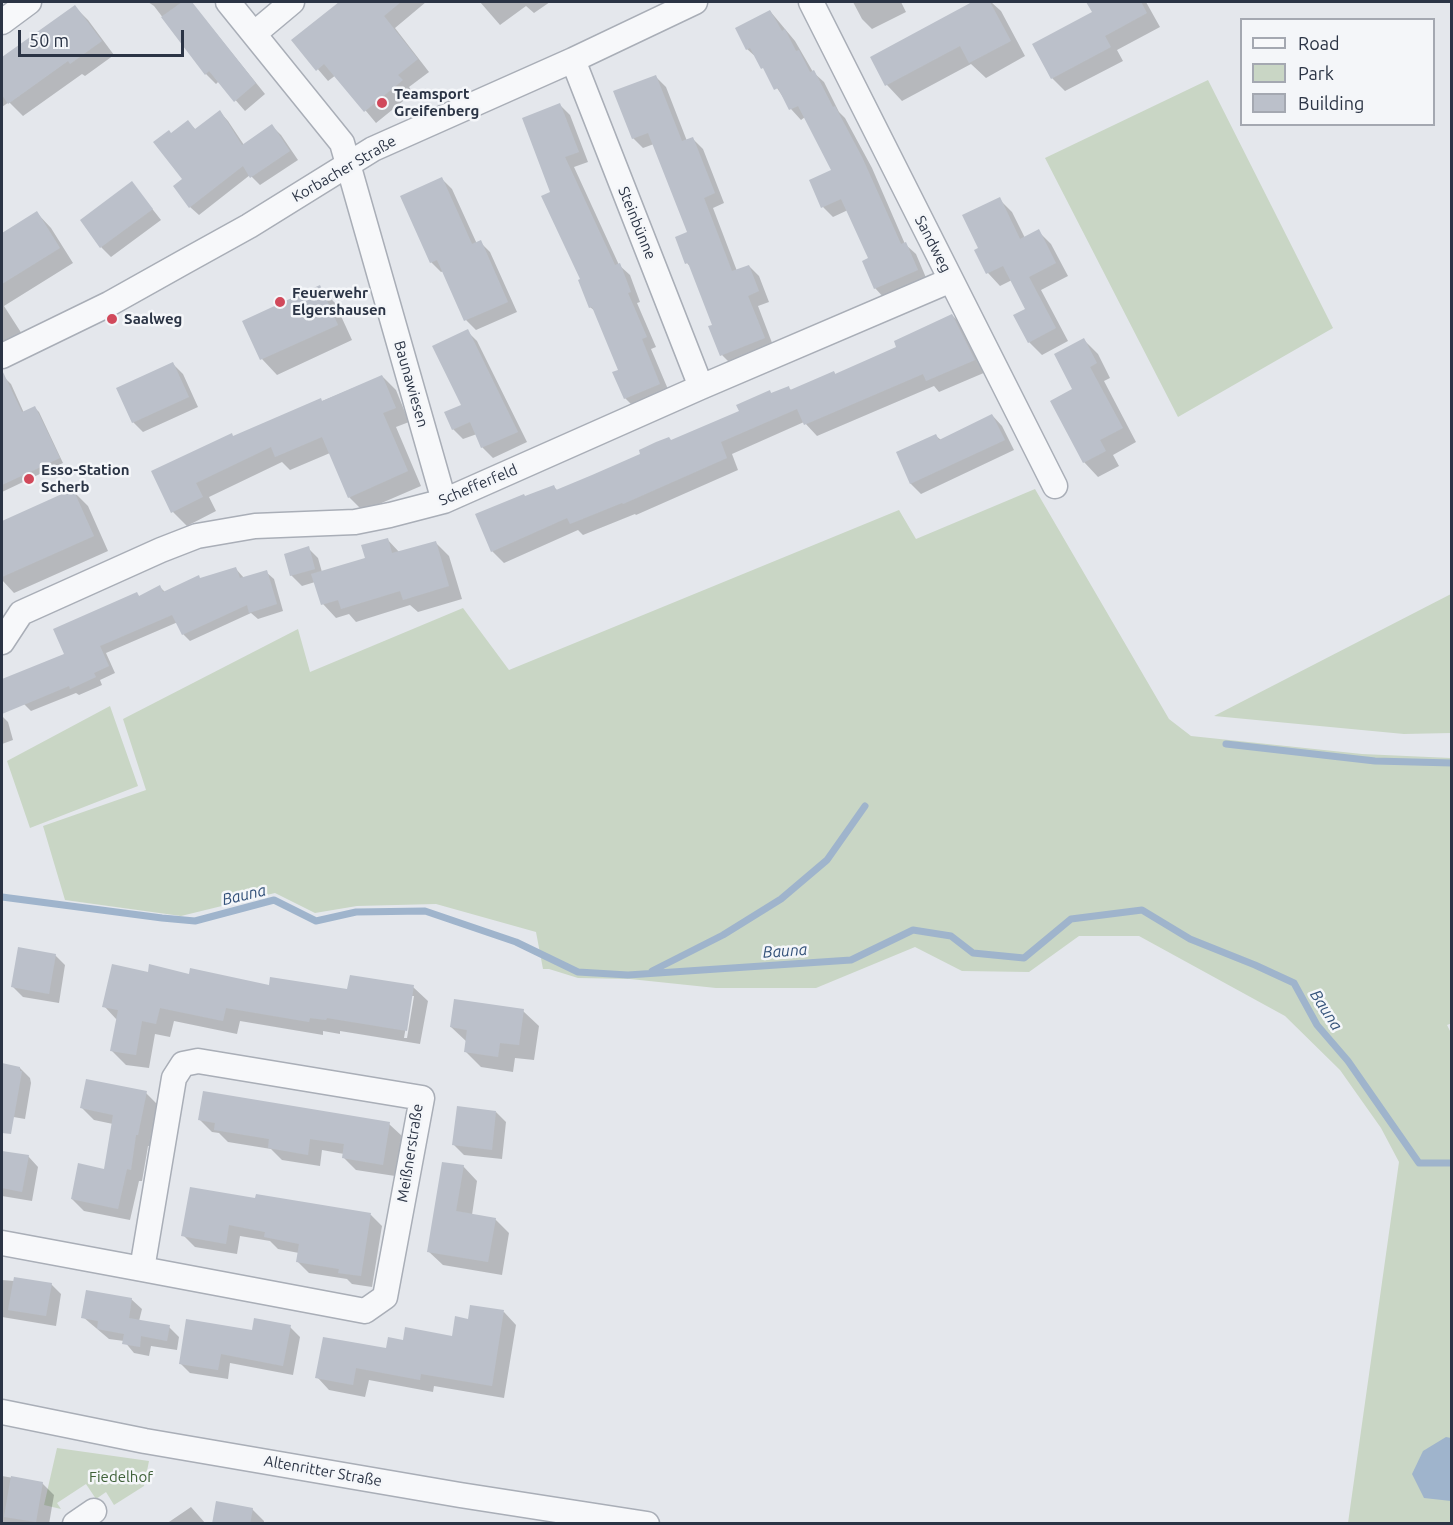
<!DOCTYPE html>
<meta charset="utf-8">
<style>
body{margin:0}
#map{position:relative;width:1453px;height:1525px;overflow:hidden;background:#e4e7ec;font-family:Ubuntu,sans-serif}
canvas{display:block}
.frame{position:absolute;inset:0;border:3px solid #2b3445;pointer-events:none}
.legend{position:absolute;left:1240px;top:18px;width:195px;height:108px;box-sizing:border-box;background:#f4f6f9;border:2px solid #a4a8b1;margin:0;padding:8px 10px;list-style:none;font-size:18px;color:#2b3445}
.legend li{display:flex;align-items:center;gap:12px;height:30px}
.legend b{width:30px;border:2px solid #a4a8b1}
.scale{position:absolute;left:18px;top:30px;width:166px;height:27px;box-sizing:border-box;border:3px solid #2b3445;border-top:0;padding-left:8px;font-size:18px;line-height:21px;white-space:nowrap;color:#2b3445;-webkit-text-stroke:4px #f4f6f9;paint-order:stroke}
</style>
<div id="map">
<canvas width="1453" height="1525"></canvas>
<div class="frame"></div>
<ul class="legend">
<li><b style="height:8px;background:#f7f8fa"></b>Road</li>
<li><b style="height:16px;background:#c9d6c5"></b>Park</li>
<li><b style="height:16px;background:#bbc0ca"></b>Building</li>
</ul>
<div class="scale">50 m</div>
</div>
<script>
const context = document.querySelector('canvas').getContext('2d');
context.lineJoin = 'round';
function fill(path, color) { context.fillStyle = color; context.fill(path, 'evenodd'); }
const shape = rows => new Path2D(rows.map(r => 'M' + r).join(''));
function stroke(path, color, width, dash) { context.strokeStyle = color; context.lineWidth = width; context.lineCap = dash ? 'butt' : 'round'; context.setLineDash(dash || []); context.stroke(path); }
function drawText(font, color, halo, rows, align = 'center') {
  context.font = font + ' Ubuntu,sans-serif'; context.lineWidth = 5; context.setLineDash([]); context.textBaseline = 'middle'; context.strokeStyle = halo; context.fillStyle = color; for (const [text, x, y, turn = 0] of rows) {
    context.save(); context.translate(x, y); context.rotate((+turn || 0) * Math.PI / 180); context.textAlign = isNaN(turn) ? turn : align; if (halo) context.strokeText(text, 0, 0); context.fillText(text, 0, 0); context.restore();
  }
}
fill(shape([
 [1208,80,1333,328,1178,417,1045,158],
 [1035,489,1169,719,1191,736,1362,754,1451,758,1452,1023,1447,1025,1452,1035,1451,1523,1348,1523,1399,1162,1381,1128,1340,1070,1285,1016,1139,936,1079,936,1029,972,962,971,915,947,816,988,716,988,630,979,578,978,549,969,543,969,536,932,436,904,357,906,315,913,275,893,181,916,65,900,43,826,146,790,123,719,298,629,310,672,463,608,509,670,899,510,916,539],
 [1451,594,1451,733,1404,734,1214,716],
 [110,706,138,786,30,828,7,761],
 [57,1448,149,1461,144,1486,114,1505,106,1492,96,1499,86,1484,57,1503,61,1509,44,1505]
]), '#c9d6c5');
fill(shape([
 [1446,1437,1451,1438,1451,1501,1424,1498,1412,1474,1423,1451]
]), '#9fb4cc');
fill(shape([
 [148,2,191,2,265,94,245,111,219,81,216,84,206,74,154,6],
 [341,2,426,2,395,28,429,72,409,87,413,93,376,123,336,75,328,81,293,40],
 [480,2,550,2,534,13,526,6,500,25],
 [853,2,901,2,906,12,872,29,862,19],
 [975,2,991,2,1001,11,1025,56,986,78,971,64,902,101,887,85,872,57],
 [1088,2,1146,2,1160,27,1117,50,1123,61,1065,91,1052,78,1094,13],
 [75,7,88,20,114,55,85,76,82,74,23,116,9,102,2,107,2,59],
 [770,11,795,41,813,72,824,82,839,112,845,118,872,168,905,244,916,254,927,280,885,299,875,288,870,259,848,210,833,217,823,207,833,171,805,117,801,120,791,109,757,58,747,49],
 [656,77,666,87,687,141,693,139,703,149,724,203,713,208,737,271,749,266,759,276,769,302,758,306,774,348,732,365,722,355,714,326,692,269,687,263,689,233,654,144,643,148,633,138],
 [560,105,570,115,588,162,574,167,619,265,630,275,640,302,637,303,656,347,651,349,670,394,635,408,625,398,620,370,596,312,590,307,552,192],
 [220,112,228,121,244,145,272,126,281,135,298,160,260,185,250,175,199,215,190,207,172,135,188,122,196,130],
 [442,179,452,189,477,244,480,242,490,252,517,312,476,330,466,320,444,271,441,272,431,262],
 [132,183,161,220,111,257,101,247],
 [999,199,1012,212,1025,238,1038,231,1051,244,1068,276,1041,290,1068,341,1042,355,1029,342,1027,309,1012,280,1000,286,988,273,976,251,980,248],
 [37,213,51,228,73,263,4,306,22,334,2,347,2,234],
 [320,287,335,303,352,340,277,375,262,359,244,322],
 [952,315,964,327,986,372,939,392,934,386,817,436,804,422,732,454,738,470,636,515,635,514,583,535,578,530,504,563,492,551,526,498,554,487,558,491,741,412,770,392,772,394,788,387,792,391,834,372,836,375,898,347],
 [467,331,477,341,527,442,493,458,482,447,477,434,463,439,453,429,463,406],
 [1084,340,1098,354,1110,378,1104,381,1136,442,1113,455,1119,466,1098,477,1084,462],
 [173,364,183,374,198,407,143,432,133,422],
 [382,376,396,390,409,422,396,427,421,486,363,511,349,497,330,453,290,470,282,462,209,497,216,511,187,526,173,512,153,472],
 [6,379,11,384,24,413,35,408,39,412,63,463,2,492,2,381],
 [992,415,1002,426,1014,450,921,494,911,484,898,453,936,436,941,440],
 [73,491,88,506,108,551,14,593,2,580,2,523],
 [387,539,400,553,435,542,449,556,462,599,418,612,410,605,356,622,349,614,336,618,323,604,315,582,302,586,291,575,308,548,318,558,322,572,367,558],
 [236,569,244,578,266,572,274,579,283,611,258,619,251,613,190,641,183,634,178,622,106,653,115,673,100,680,102,685,79,695,76,693,31,711,24,704,66,655,137,594,140,597,160,587,165,592],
 [2,716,8,722,13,740,2,744],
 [55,955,65,965,59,1003,23,997,13,987],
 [149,973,190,975,270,987,349,991,413,987,428,1001,420,1044,340,1031,340,1034,323,1031,323,1035,240,1021,237,1034,174,1021,170,1037,155,1034,149,1068,126,1065,112,1051,117,1020,104,1006],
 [411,996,414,996,407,1038,404,1038],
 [523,1011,539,1026,534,1060,515,1058,513,1072,481,1067,465,1051,467,1042,451,1027],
 [2,1065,20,1068,30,1078,31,1083,25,1119,2,1115],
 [146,1093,158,1105,150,1146,148,1146,142,1181,139,1181,130,1220,84,1211,72,1199,105,1171,113,1124,94,1120,82,1108],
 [496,1112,506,1122,502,1159,464,1155,454,1145],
 [200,1120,389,1124,402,1136,395,1176,356,1170,344,1158,344,1154,322,1150,320,1166,282,1160,271,1149,228,1142,219,1133,212,1132],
 [2,1153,28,1156,38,1167,32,1201,2,1196],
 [463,1166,477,1181,472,1215,495,1219,509,1233,502,1275,443,1265,428,1251],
 [257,1200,371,1215,382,1226,372,1287,352,1284,347,1279,309,1273,297,1261,299,1253,278,1249,270,1241,240,1236,237,1254,195,1247,183,1235],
 [2,1280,51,1284,61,1294,56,1326,2,1317],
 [131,1299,142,1309,139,1321,169,1327,179,1337,177,1350,151,1346,149,1356,134,1353,124,1341,109,1339,83,1317],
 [504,1312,516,1325,504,1398,434,1386,433,1392,369,1380,365,1397,329,1390,317,1377,387,1350,404,1342,453,1338,470,1321],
 [290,1327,300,1337,293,1375,230,1363,228,1379,190,1373,180,1363,253,1331],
 [2,1476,42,1483,54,1495,49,1524,2,1524],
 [191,1507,206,1524,166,1524],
 [252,1509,264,1521,264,1524,214,1524]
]), '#0003');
stroke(shape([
 [1226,744,1375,761,1452,763],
 [2,897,162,918,195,921,274,900,316,921,356,912,425,911,516,942,578,972,628,975,851,960,913,930,951,936,973,953,1024,958,1071,919,1142,910,1190,939,1255,965,1294,983,1317,1025,1348,1061,1419,1163,1452,1163],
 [652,971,723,935,781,899,827,860,865,806]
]), '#9fb4cc', 7);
fill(shape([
 [182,2,192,2,256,83,234,102,209,71,205,75,161,17],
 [339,2,401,2,384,16,418,59,398,75,403,80,364,112,324,64,316,71,291,40],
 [972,2,990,2,1011,41,969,63,960,46,885,86,870,57],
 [1086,2,1141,2,1147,13,1105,36,1111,47,1051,79,1032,44,1092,12],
 [75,5,102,41,70,64,68,61,8,104,2,95,2,57],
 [770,10,782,31,785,29,796,51,799,50,810,72,814,70,833,107,835,106,862,157,901,244,906,242,918,270,874,289,862,261,868,258,841,199,821,208,809,180,831,170,798,106,789,110,778,88,774,90,763,68,761,69,750,48,746,50,735,28],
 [656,75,682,141,693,137,715,193,704,198,732,271,749,265,759,291,748,296,765,338,720,356,708,326,712,325,688,263,685,264,675,237,687,232,648,133,632,139,613,91],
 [560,103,579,152,565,157,615,265,620,263,631,292,628,293,647,337,642,339,660,384,624,399,612,372,618,370,592,307,589,308,578,280,580,279,541,196,550,192,522,118],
 [220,110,242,145,272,124,290,151,250,178,243,166,189,208,173,186,182,179,153,142,169,130,171,133,188,120,195,129],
 [442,177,472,244,481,240,508,302,464,321,437,260,430,263,400,196],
 [132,181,153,209,100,248,80,220],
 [1000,197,1020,239,1039,229,1056,263,1029,277,1056,328,1028,343,1013,315,1025,309,1003,266,986,274,974,250,978,248,962,215],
 [37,211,60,248,2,284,2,233],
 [320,285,338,325,260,360,242,321],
 [952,314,975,360,926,381,923,374,804,425,797,409,721,442,727,458,623,504,622,503,570,524,567,518,491,552,475,514,524,494,525,496,554,485,556,490,592,475,640,454,639,450,656,442,669,437,671,440,739,411,736,405,770,390,771,393,789,386,790,390,834,371,835,374,896,347,894,341],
 [468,329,518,432,481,448,470,422,452,430,444,412,461,405,432,346],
 [1084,338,1097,363,1090,367,1123,428,1100,440,1106,451,1083,463,1050,401,1072,389,1054,354],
 [173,362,189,397,132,423,116,388],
 [2,370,22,412,35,406,60,458,2,485],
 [382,375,396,408,383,413,408,471,348,498,322,437,275,457,271,447,196,483,203,497,171,513,151,471,232,433,233,436,321,398,322,401],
 [992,414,1005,440,910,484,896,452,936,434,939,440],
 [73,489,94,536,2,577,2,521],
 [388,538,392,553,436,541,449,586,403,600,400,591,341,609,338,600,321,605,311,574,365,558,361,545],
 [309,546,315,569,290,576,284,554],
 [236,567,240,578,267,570,277,604,249,613,247,605,182,635,172,615,100,646,109,666,94,673,96,677,70,689,69,686,2,714,2,679,64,654,53,629,137,592,139,596,160,585,163,592,199,575,200,578],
 [18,947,56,954,49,994,11,987],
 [112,964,148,972,149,964,189,974,190,968,269,985,270,977,347,989,350,975,414,985,407,1031,327,1018,326,1020,310,1018,309,1022,226,1008,223,1021,160,1008,156,1024,142,1021,136,1055,110,1051,118,1010,102,1007],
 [454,999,524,1009,519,1045,500,1043,498,1057,464,1052,467,1030,450,1027],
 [2,1063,20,1067,20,1071,22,1071,11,1134,2,1133],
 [86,1079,147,1091,138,1135,136,1135,131,1170,127,1169,118,1209,71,1199,78,1163,104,1169,113,1115,80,1108],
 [203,1091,390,1122,383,1165,342,1158,344,1144,310,1139,308,1155,268,1148,269,1139,214,1130,215,1123,198,1120],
 [457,1106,496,1111,492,1150,452,1145],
 [2,1151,29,1155,22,1192,2,1188],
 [442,1162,464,1165,456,1211,496,1218,488,1262,427,1252],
 [190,1187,255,1198,256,1194,371,1213,361,1276,338,1273,339,1269,296,1262,299,1244,264,1237,265,1232,229,1225,226,1244,181,1236],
 [14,1277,52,1283,46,1316,8,1310],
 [86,1290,132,1298,129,1318,170,1325,167,1341,141,1336,140,1347,122,1344,124,1334,97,1329,98,1321,81,1318],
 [470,1305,504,1310,492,1386,421,1374,420,1380,356,1368,353,1385,315,1378,323,1337,386,1348,388,1337,403,1340,405,1327,452,1336,455,1316,468,1319],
 [254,1318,291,1325,283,1366,221,1354,218,1370,179,1364,186,1319,252,1330],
 [11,1476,43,1482,36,1522,4,1517],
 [216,1501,253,1508,250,1524,212,1524]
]), '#bbc0ca');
const minor = shape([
 [228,2,342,143,444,501],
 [811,2,1055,486],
 [2,22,29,2],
 [255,33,292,2],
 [573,60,701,387],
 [2,356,109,304,184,262,249,226,373,149,573,60,695,2],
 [2,642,21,613,161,550,197,536,255,526,355,522,390,515,444,501,701,387,951,280],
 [2,1243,142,1269,365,1311,385,1297,422,1098,198,1061,183,1064,174,1078,142,1269],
 [2,1412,145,1441,460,1495,647,1524],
 [75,1524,94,1511]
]);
stroke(minor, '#a9aeb7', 27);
stroke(minor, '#f7f8fa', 24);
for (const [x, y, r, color] of [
 [382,103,6,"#d1495b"],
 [280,302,6,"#d1495b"],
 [112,319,6,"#d1495b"],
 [29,479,6,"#d1495b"]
]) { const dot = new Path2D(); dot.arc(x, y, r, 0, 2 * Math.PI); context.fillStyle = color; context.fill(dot); stroke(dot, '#f4f6f9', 2); }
drawText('bold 15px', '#2b3445', '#f4f6f9', [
 ["Teamsport",394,94],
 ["Greifenberg",394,111],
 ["Feuerwehr",292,293],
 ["Elgershausen",292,310],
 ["Saalweg",124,319],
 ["Esso-Station",41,470],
 ["Scherb",41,487]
], 'left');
drawText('15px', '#2b3445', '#f4f6f9', [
 ["Korbacher Straße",344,169,-30],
 ["Steinbünne",637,223,68],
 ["Sandweg",933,244,63],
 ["Baunawiesen",411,384,74],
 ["Schefferfeld",478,485,-23],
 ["Meißnerstraße",410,1153,-81],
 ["Altenritter Straße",323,1471,10]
]);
drawText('15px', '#3f6138', '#f4f6f9', [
 ["Fiedelhof",121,1477]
]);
drawText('italic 16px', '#34527a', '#f4f6f9', [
 ["Bauna",244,895,-13],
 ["Bauna",785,951,-4],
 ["Bauna",1326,1010,57]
]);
</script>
